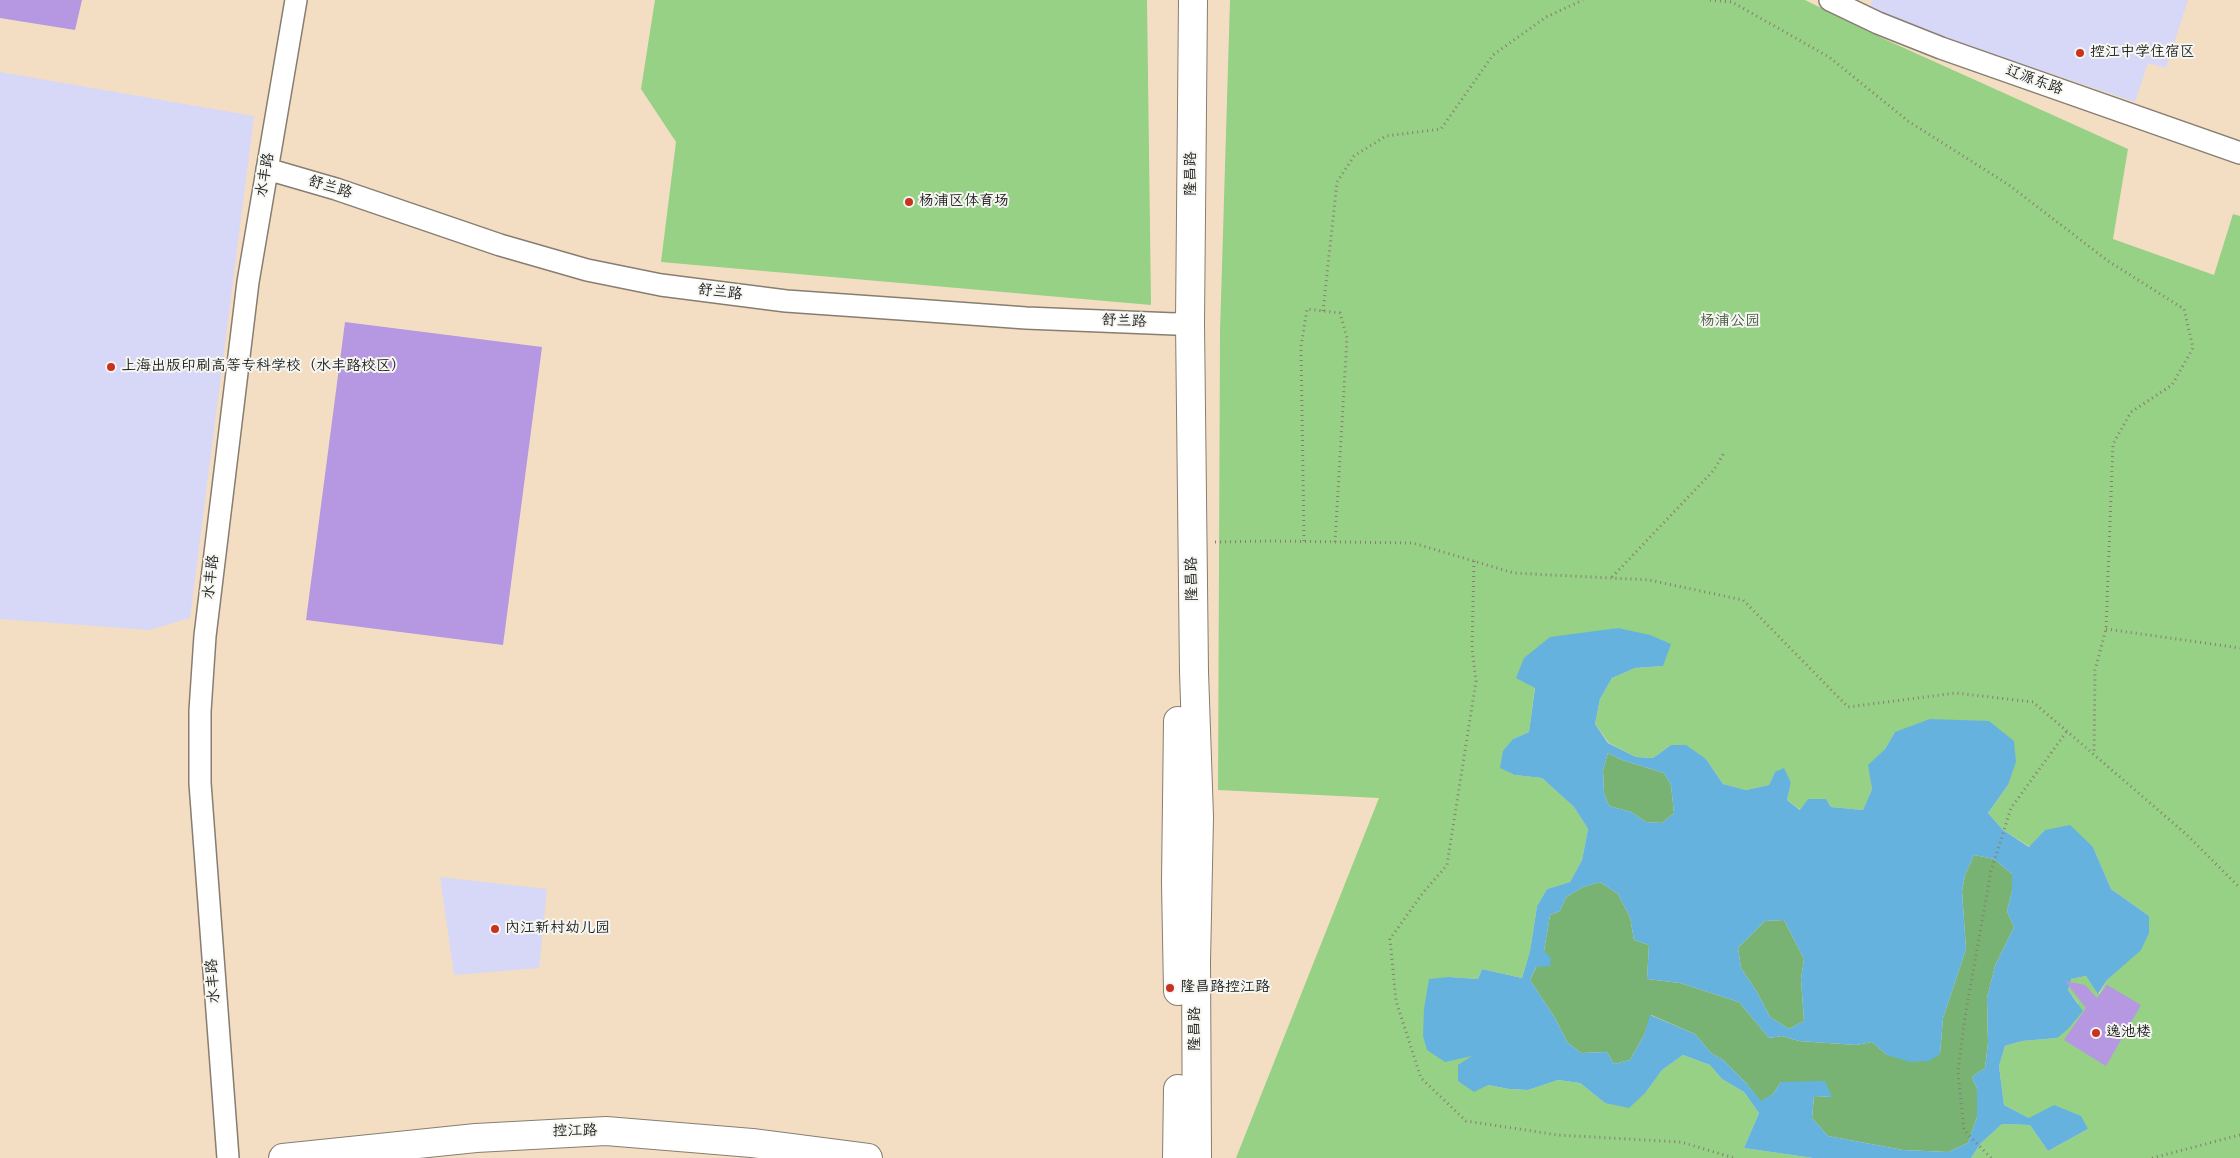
<!DOCTYPE html>
<meta charset="utf-8">
<style>
body{margin:0}
canvas{display:block;background:#f3dec3}
</style>
<canvas width="2240" height="1158"></canvas>
<script>
const context = document.querySelector('canvas').getContext('2d');
context.lineJoin = 'round';
function fill(path, color) { context.fillStyle = color; context.fill(path, 'evenodd'); }
const shape = rows => new Path2D(rows.map(r => 'M' + r).join(''));
function stroke(path, color, width, dash) { context.strokeStyle = color; context.lineWidth = width; context.lineCap = dash ? 'butt' : 'round'; context.setLineDash(dash || []); context.stroke(path); }
function drawText(font, color, halo, rows, align = 'center') {
  context.font = font + ' Mynerve,"LXGW WenKai TC",sans-serif'; context.lineWidth = 4; context.setLineDash([]); context.textBaseline = 'middle'; context.strokeStyle = halo; context.fillStyle = color; for (const [text, x, y, turn = 0] of rows) {
    context.save(); context.translate(x, y); context.rotate((+turn || 0) * Math.PI / 180); context.textAlign = isNaN(turn) ? turn : align; if (halo) context.strokeText(text, 0, 0); context.fillText(text, 0, 0); context.restore();
  }
}
fill(shape([
 [1872,0,2188,0,2166,68,2148,63,2135,102,1972,47,1870,8],
 [0,72,254,116,190,618,149,630,0,619],
 [440,877,547,889,539,968,454,975]
]), '#d7d7f8');
fill(shape([
 [655,0,1147,0,1151,305,661,262,676,142,641,89],
 [1230,0,1805,0,1882,38,2128,149,2113,239,2214,275,2233,214,2240,216,2240,1158,1971,1158,1981,1143,2002,1124,2030,1125,2048,1151,2088,1129,2029,1118,2004,1105,1999,1066,2005,1046,2022,1041,2057,1038,2078,1003,2068,990,2070,979,2086,976,2099,994,2107,980,2121,967,2149,916,2111,889,2093,847,2045,830,2030,847,2003,830,1988,813,2008,785,1895,732,1885,749,1869,765,1872,789,1863,810,1831,807,1826,799,1808,799,1801,810,1787,800,1791,783,1775,772,1769,785,1746,790,1723,784,1706,759,1671,745,1653,758,1636,757,1609,743,1595,724,1600,699,1612,678,1635,668,1663,666,1618,628,1585,634,1535,687,1529,732,1513,739,1515,775,1542,778,1574,807,1588,829,1582,860,1570,882,1547,889,1537,906,1530,951,1522,978,1482,969,1478,979,1449,977,1473,1056,1488,1085,1509,1089,1528,1090,1558,1080,1580,1083,1605,1103,1646,1092,1662,1070,1683,1055,1710,1065,1722,1079,1744,1092,1759,1113,1744,1148,1813,1158,1236,1158,1379,798,1218,790,1220,332]
]), '#96d186');
fill(shape([
 [1608,753,1622,760,1664,773,1671,785,1674,813,1662,823,1646,822,1631,812,1609,806,1604,793,1603,770],
 [1974,855,1994,859,2012,874,2012,891,2007,911,2014,927,1995,966,1987,998,1988,1043,1985,1068,1972,1077,1977,1089,1977,1117,1968,1143,1948,1152,1903,1150,1828,1136,1812,1118,1814,1096,1832,1097,1781,1082,1773,1094,1761,1102,1746,1083,1723,1060,1711,1053,1695,1034,1651,1015,1644,1035,1630,1060,1614,1064,1607,1052,1581,1053,1567,1042,1555,1018,1530,980,1544,951,1550,915,1560,911,1566,897,1583,887,1600,882,1618,894,1630,917,1634,940,1649,945,1647,979,1680,983,1739,1002,1769,1038,1782,1036,1799,1041,1856,1045,1872,1042,1887,1055,1940,1054,1943,1018,1966,949,1962,891,1965,875],
 [1784,920,1804,959,1801,979,1804,1021,1789,1029,1770,1017,1757,992,1741,968,1738,948,1765,921]
]), '#78b373');
fill(shape([
 [1618,628,1650,635,1671,644,1663,666,1635,668,1612,678,1600,699,1595,724,1608,743,1636,757,1653,758,1671,745,1686,745,1706,759,1723,784,1746,790,1769,785,1775,772,1784,768,1791,783,1787,800,1800,810,1808,799,1826,799,1831,807,1863,810,1872,789,1868,765,1885,749,1895,732,1930,719,1989,721,2014,741,2016,762,2008,785,1988,813,2003,830,2029,847,2045,830,2070,825,2093,847,2111,889,2149,916,2149,933,2141,950,2107,980,2098,994,2086,976,2071,979,2068,990,2083,1011,2068,1029,2057,1038,2022,1041,2005,1046,1999,1066,2004,1105,2029,1118,2054,1105,2081,1116,2088,1129,2048,1151,2030,1125,2002,1124,1981,1143,1971,1158,1813,1158,1744,1148,1759,1113,1744,1092,1722,1079,1710,1065,1683,1055,1662,1070,1646,1092,1629,1108,1605,1103,1580,1083,1558,1080,1528,1090,1509,1089,1488,1085,1474,1092,1458,1081,1458,1065,1472,1056,1445,1062,1427,1050,1423,1036,1424,1009,1429,979,1449,977,1478,979,1482,969,1522,978,1530,951,1537,906,1547,889,1570,882,1582,860,1588,829,1574,807,1542,778,1515,775,1500,768,1503,751,1513,739,1529,732,1535,688,1516,678,1524,658,1550,637],
 [1608,753,1622,760,1664,773,1671,785,1674,813,1662,823,1646,822,1631,812,1609,806,1604,793,1603,770],
 [1974,855,1994,859,2012,874,2012,891,2007,911,2014,927,1995,966,1987,998,1988,1043,1985,1068,1972,1077,1977,1089,1977,1117,1968,1143,1948,1152,1903,1150,1828,1136,1812,1118,1814,1096,1832,1097,1825,1081,1781,1082,1773,1094,1761,1101,1746,1083,1723,1060,1711,1053,1695,1034,1650,1015,1644,1035,1630,1060,1614,1064,1607,1052,1581,1053,1567,1042,1555,1018,1530,980,1536,967,1550,966,1551,958,1544,951,1550,915,1560,911,1566,897,1583,887,1600,882,1618,894,1630,917,1634,940,1649,945,1647,979,1680,983,1739,1002,1769,1038,1782,1036,1799,1041,1856,1045,1872,1042,1887,1055,1910,1062,1929,1061,1940,1054,1943,1018,1966,949,1962,891,1965,875],
 [1784,920,1804,959,1801,979,1804,1021,1789,1029,1770,1017,1757,992,1741,968,1738,948,1765,921]
]), '#65b2df');
fill(shape([
 [0,0,82,0,75,30,0,18],
 [345,322,542,347,503,645,306,620],
 [2065,981,2085,985,2097,998,2107,985,2141,1005,2106,1066,2064,1040,2086,1008]
]), '#b697e2');
const street = shape([
 [1830,0,1878,23,1941,48,2240,153],
 [267,169,336,189,500,245,587,270,661,285,786,301,915,310,1026,318,1175,324,1190,322],
 [228,1158,200,783,200,711,205,636,248,282,296,0]
]);
const secondary = shape([
 [1193,0,1190,322,1194,672,1199,817,1196,962,1197,1158],
 [1178,991,1176,882,1178,721],
 [283,1158,476,1138,606,1131,752,1143,868,1158],
 [1177,1158,1178,1089]
]);
stroke(street, '#887d70', 24);
stroke(secondary, '#887d70', 30);
stroke(shape([
 [1710,0,1732,2,1829,57,1908,121,2009,185,2108,261,2184,309,2193,348,2172,385,2131,412,2113,444,2106,629,2095,670,2094,754],
 [1323,311,1337,182,1354,156,1386,136,1441,129,1493,55,1546,17,1583,0],
 [1304,541,1301,347,1307,309,1340,313,1347,338,1335,542],
 [1215,542,1271,541,1413,543,1514,573,1649,580,1743,600,1848,707,1956,693,2033,702,2186,834,2240,888],
 [1474,561,1472,648,1476,681,1447,865,1422,894,1390,939,1396,1001,1421,1078,1466,1121,1558,1135,1681,1142,1734,1158],
 [1612,577,1714,470,1725,451],
 [2106,629,2240,648],
 [1991,1158,1964,1130,1958,1071,1965,1017,1991,871,2011,808,2067,731],
 [2152,1158,2240,1135]
]), '#887d70', 3, [1, 4]);
stroke(street, '#fff', 21);
stroke(secondary, '#fff', 28);
for (const [x, y, r, color] of [
 [2080,53,5,"#c8321e"],
 [909,202,5,"#c8321e"],
 [111,367,5,"#c8321e"],
 [495,929,5,"#c8321e"],
 [1170,988,5,"#c8321e"],
 [2096,1033,5,"#c8321e"]
]) { const dot = new Path2D(); dot.arc(x, y, r, 0, 2 * Math.PI); context.fillStyle = color; context.fill(dot); stroke(dot, '#f6f6f2', 2); }
drawText('15px', '#1c1c1c', '#f6f6f2', [
 ["控江中学住宿区",2090,53],
 ["杨浦区体育场",919,202],
 ["上海出版印刷高等专科学校（水丰路校区）",121,367],
 ["内江新村幼儿园",505,929],
 ["隆昌路控江路",1180,988],
 ["逸池楼",2106,1033]
], 'left');
drawText('15px', '#1c1c1c', '#f6f6f2', [
 ["辽源东路",2034,81,20],
 ["隆昌路",1192,174,-90],
 ["水丰路",266,175,-80],
 ["舒兰路",330,188,17],
 ["舒兰路",720,293,7],
 ["舒兰路",1124,322,2],
 ["水丰路",212,577,-83],
 ["隆昌路",1193,579,-91],
 ["水丰路",214,981,-94],
 ["隆昌路",1196,1029,-90],
 ["控江路",575,1132,-1]
]);
drawText('15px', '#475b41', '#f6f6f2', [
 ["杨浦公园",1730,322]
]);
</script>
